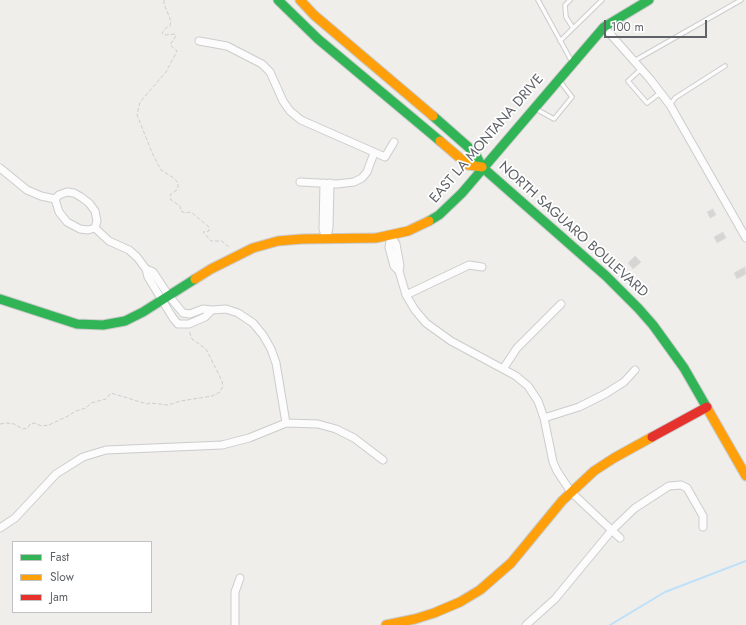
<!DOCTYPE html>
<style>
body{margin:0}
#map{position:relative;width:746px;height:625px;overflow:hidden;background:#efeeea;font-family:Jost,sans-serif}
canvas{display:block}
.legend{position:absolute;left:12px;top:541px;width:140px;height:72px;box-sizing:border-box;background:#fff;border:1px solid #bfc1c3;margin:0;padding:5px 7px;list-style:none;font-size:12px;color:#5f6368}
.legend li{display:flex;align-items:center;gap:8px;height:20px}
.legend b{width:20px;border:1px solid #bfc1c3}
.scale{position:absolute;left:604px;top:20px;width:103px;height:18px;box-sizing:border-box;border:2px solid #5f6368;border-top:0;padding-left:5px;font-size:12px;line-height:14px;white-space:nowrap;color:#5f6368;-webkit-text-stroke:3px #fff;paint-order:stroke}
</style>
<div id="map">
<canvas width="746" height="625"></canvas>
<ul class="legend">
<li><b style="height:5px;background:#30b455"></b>Fast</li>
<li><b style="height:5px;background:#ff9f0a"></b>Slow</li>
<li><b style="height:5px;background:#e5322d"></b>Jam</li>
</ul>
<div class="scale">100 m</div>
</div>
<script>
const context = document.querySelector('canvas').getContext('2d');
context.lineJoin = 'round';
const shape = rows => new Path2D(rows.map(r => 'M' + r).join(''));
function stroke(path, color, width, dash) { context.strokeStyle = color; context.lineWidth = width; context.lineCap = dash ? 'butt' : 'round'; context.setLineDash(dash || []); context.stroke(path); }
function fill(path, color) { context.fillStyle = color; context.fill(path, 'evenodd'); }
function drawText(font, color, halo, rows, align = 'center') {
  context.font = font + ' Jost,sans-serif'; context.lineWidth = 3.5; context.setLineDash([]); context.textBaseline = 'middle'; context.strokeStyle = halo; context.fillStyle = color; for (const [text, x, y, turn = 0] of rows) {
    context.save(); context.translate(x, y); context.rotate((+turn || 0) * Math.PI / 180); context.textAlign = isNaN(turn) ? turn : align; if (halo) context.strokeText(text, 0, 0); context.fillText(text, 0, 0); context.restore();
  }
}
stroke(shape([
 [610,625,665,592,746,561]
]), '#bfe0f9', 2);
const building = shape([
 [713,209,716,215,710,218,707,212,713,209],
 [723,232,726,238,717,243,714,237,723,232],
 [635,256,641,262,633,269,628,263,635,256],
 [745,267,746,274,737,279,734,273,745,267]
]);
fill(building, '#d6d5d3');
stroke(building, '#deddd9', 1);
const lane = shape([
 [538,0,572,62],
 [570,0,565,5,566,17,573,28],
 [560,41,602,0],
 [634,61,741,0],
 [641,69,628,81,647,103,660,93],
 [670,105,675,98,725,66],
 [536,109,554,119,572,97,559,80]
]);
const street = shape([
 [604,27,650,79,670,105,746,238],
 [199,41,227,46,262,64,270,72,283,101,290,111,301,120,385,157,394,142],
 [0,168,27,190,41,196,55,199],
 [300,182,337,184,354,182,362,178,367,172,374,153],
 [324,183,323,229,326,239],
 [55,199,59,195,67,192,74,193,81,197,89,203,95,211,97,221,95,228],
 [55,199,59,212,67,222,80,229,88,230,95,228],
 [95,228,109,241,129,250,137,257,146,269,148,277,173,318,178,324,189,324,205,317,212,310,203,309,190,314,183,313,169,296,153,272,146,269],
 [391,236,389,247,394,266,399,271,406,295,415,310,426,323,451,341,516,376,528,386,538,401,544,418,553,462,557,471,571,492,620,538],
 [391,236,396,244,400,266,399,271],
 [326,239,329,228,330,183],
 [406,295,469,265,482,267],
 [212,310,226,309,238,313,253,323,263,335,271,349,276,363,286,423],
 [503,369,517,348,561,304],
 [544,418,579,407,605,394,624,382,635,370],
 [0,528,15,518,56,474,83,457,106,450,222,445,249,438,286,423,318,424,336,429,354,438,383,460],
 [235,625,235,592,240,578],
 [526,625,555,599,612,530,635,508,669,486,681,485,687,488,703,516,703,527]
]);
const fast = shape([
 [278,0,318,39,440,141],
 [433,116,475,153,482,167,606,276,638,308,653,325,684,368,707,408],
 [429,221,439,215,462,193,604,27,649,0],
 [0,299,77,324,103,325,125,321,143,312,195,279]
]);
const slow = shape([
 [300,0,314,15,433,116],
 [440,141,468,165,482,167],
 [195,279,211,269,253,248,278,241,302,239,376,238,408,231,429,221],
 [707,408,746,476],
 [386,625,415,619,434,613,460,602,480,590,511,563,562,501,594,471,614,458,652,437]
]);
const jam = shape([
 [652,437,707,407]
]);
stroke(lane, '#cbcccc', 5.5);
stroke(street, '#cbcccc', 9);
stroke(fast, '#cacacb', 11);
stroke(slow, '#cacacb', 11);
stroke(jam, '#cacacb', 11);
stroke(shape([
 [164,0,164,4,171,21,170,26,167,27,162,33,165,35,175,34,176,36,170,45,177,51,166,72,140,102,137,115,153,155,161,170,174,178,178,183,178,189,170,195,171,200,180,206,181,211,185,213,191,212,209,227,209,231,203,232,211,241,222,241,230,248],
 [0,424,7,423,14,424,23,429,28,428,30,424,34,423,42,426,49,425,68,416,76,411,86,408,91,403,106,399,111,393,147,404,150,403,168,405,181,401,212,396,220,392,223,386,222,381,206,349,192,339,189,331]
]), '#cacfcc', 1, [4, 2]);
stroke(lane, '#fdfcfc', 3.5);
stroke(street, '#fdfcfc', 7);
stroke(fast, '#30b455', 9);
stroke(slow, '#ff9f0a', 9);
stroke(jam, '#e5322d', 9);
drawText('14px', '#5f6368', '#fff', [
 ["EAST LA MONTANA DRIVE",487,139,-49],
 ["NORTH SAGUARO BOULEVARD",573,230,42]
]);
</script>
